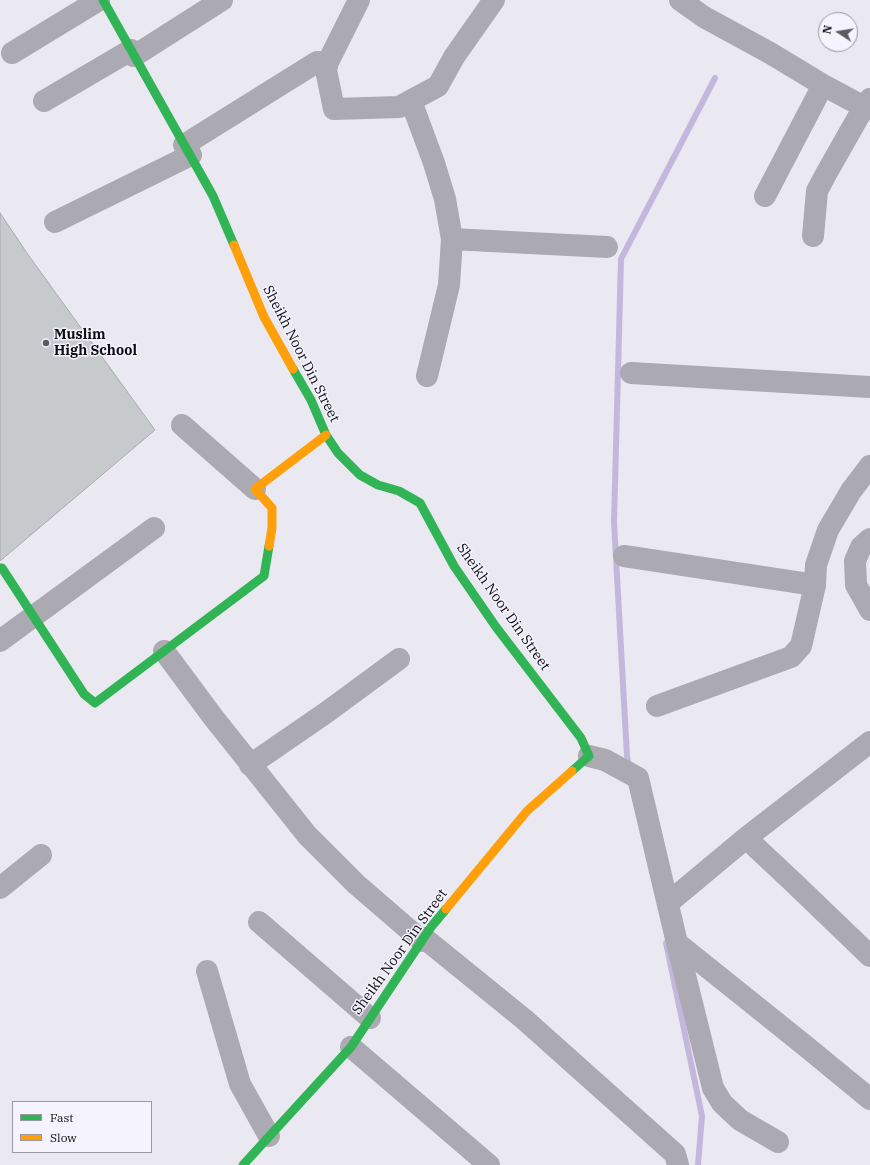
<!DOCTYPE html>
<style>
body{margin:0}
#map{position:relative;width:870px;height:1165px;overflow:hidden;background:#eae8f1;font-family:"IBM Plex Serif",serif}
canvas{display:block}
.legend{position:absolute;left:12px;top:1101px;width:140px;height:52px;box-sizing:border-box;background:#f5f3fd;border:1px solid #99979f;margin:0;padding:5px 7px;list-style:none;font-size:12px;color:#0e0d12}
.legend li{display:flex;align-items:center;gap:8px;height:20px}
.legend b{width:20px;border:1px solid #99979f}
.north{position:absolute;left:818px;top:12px;width:40px;height:40px;box-sizing:border-box;background:#f5f3fd;border:1px solid #99979f;border-radius:50%;rotate:282deg;font-size:11px;font-weight:700;line-height:16px;text-align:center;color:#0e0d12}
.north::after{content:'';display:block;margin:auto;width:14px;height:18px;background:#5b5a60;clip-path:polygon(50% 0,100% 100%,50% 72%,0 100%)}
</style>
<div id="map">
<canvas width="870" height="1165"></canvas>
<ul class="legend">
<li><b style="height:5px;background:#30b455"></b>Fast</li>
<li><b style="height:5px;background:#ff9f0a"></b>Slow</li>
</ul>
<div class="north">N</div>
</div>
<script>
const context = document.querySelector('canvas').getContext('2d');
context.lineJoin = 'round';
const shape = rows => new Path2D(rows.map(r => 'M' + r).join(''));
function stroke(path, color, width, dash) { context.strokeStyle = color; context.lineWidth = width; context.lineCap = dash ? 'butt' : 'round'; context.setLineDash(dash || []); context.stroke(path); }
function fill(path, color) { context.fillStyle = color; context.fill(path, 'evenodd'); }
function drawText(font, color, halo, rows, align = 'center') {
  context.font = font + ' "IBM Plex Serif",serif'; context.lineWidth = 3; context.setLineDash([]); context.textBaseline = 'middle'; context.strokeStyle = halo; context.fillStyle = color; for (const [text, x, y, turn = 0] of rows) {
    context.save(); context.translate(x, y); context.rotate((+turn || 0) * Math.PI / 180); context.textAlign = isNaN(turn) ? turn : align; if (halo) context.strokeText(text, 0, 0); context.fillText(text, 0, 0); context.restore();
  }
}
stroke(shape([
 [629,767,627,756,614,522,621,259,715,78],
 [666,943,702,1116,698,1165]
]), '#c2b8dd', 6);
const building = shape([
 [0,213,29,256,155,430,0,561,0,213]
]);
fill(building, '#c7cacc');
stroke(building, '#a9abae', 1);
stroke(shape([
 [359,0,328,62,326,70,334,109,399,107,438,86,454,57,494,0],
 [680,0,704,17,770,53,823,85,864,107,870,99],
 [12,53,99,0],
 [134,56,222,0],
 [44,101,131,50],
 [411,101,434,163,445,199,452,239,449,285,427,376],
 [184,145,317,62,328,62],
 [765,196,823,85],
 [55,222,191,155],
 [813,236,817,191,826,174,864,107,870,109],
 [452,239,607,247],
 [631,373,870,387],
 [182,425,255,489],
 [870,539,861,547,855,561,856,585,870,610],
 [624,556,815,585],
 [0,641,154,528],
 [164,651,213,717,307,835,356,884,422,941],
 [657,706,791,657,801,646,815,585,816,565,828,530,851,491,870,466],
 [589,756,605,760,638,778,677,943,713,1088,722,1103,740,1120,778,1142],
 [250,765,327,712,399,659],
 [746,838,793,882,870,956],
 [0,888,41,855],
 [668,903,746,838,870,742],
 [259,922,370,1018],
 [424,938,525,1020,675,1154,678,1165],
 [677,943,803,1044,870,1099],
 [207,971,240,1084,269,1136],
 [351,1047,489,1165]
]), '#aba9b1', 22);
stroke(shape([
 [103,0,213,196,234,245],
 [293,369,311,400,326,435,338,453,360,475,378,485,399,491,420,503,454,566,496,627,581,738,589,756,572,771],
 [0,568,2,568,84,694,95,703,264,576,269,546],
 [243,1165,351,1047,431,927,446,909]
]), '#30b455', 9);
stroke(shape([
 [234,245,264,317,293,369],
 [269,546,272,528,272,508,255,489,326,435],
 [446,909,527,811,572,771]
]), '#ff9f0a', 9);
for (const [x, y, r, color] of [
 [46,343,4,"#5b5a60"]
]) { const dot = new Path2D(); dot.arc(x, y, r, 0, 2 * Math.PI); context.fillStyle = color; context.fill(dot); stroke(dot, '#f5f3fd', 1.5); }
drawText('bold 14px', '#0e0d12', '#f5f3fd', [
 ["Muslim",54,335],
 ["High School",54,351]
], 'left');
drawText('14px', '#0e0d12', '#f5f3fd', [
 ["Sheikh Noor Din Street",301,354,63],
 ["Sheikh Noor Din Street",503,607,55],
 ["Sheikh Noor Din Street",400,952,-54]
]);
</script>
